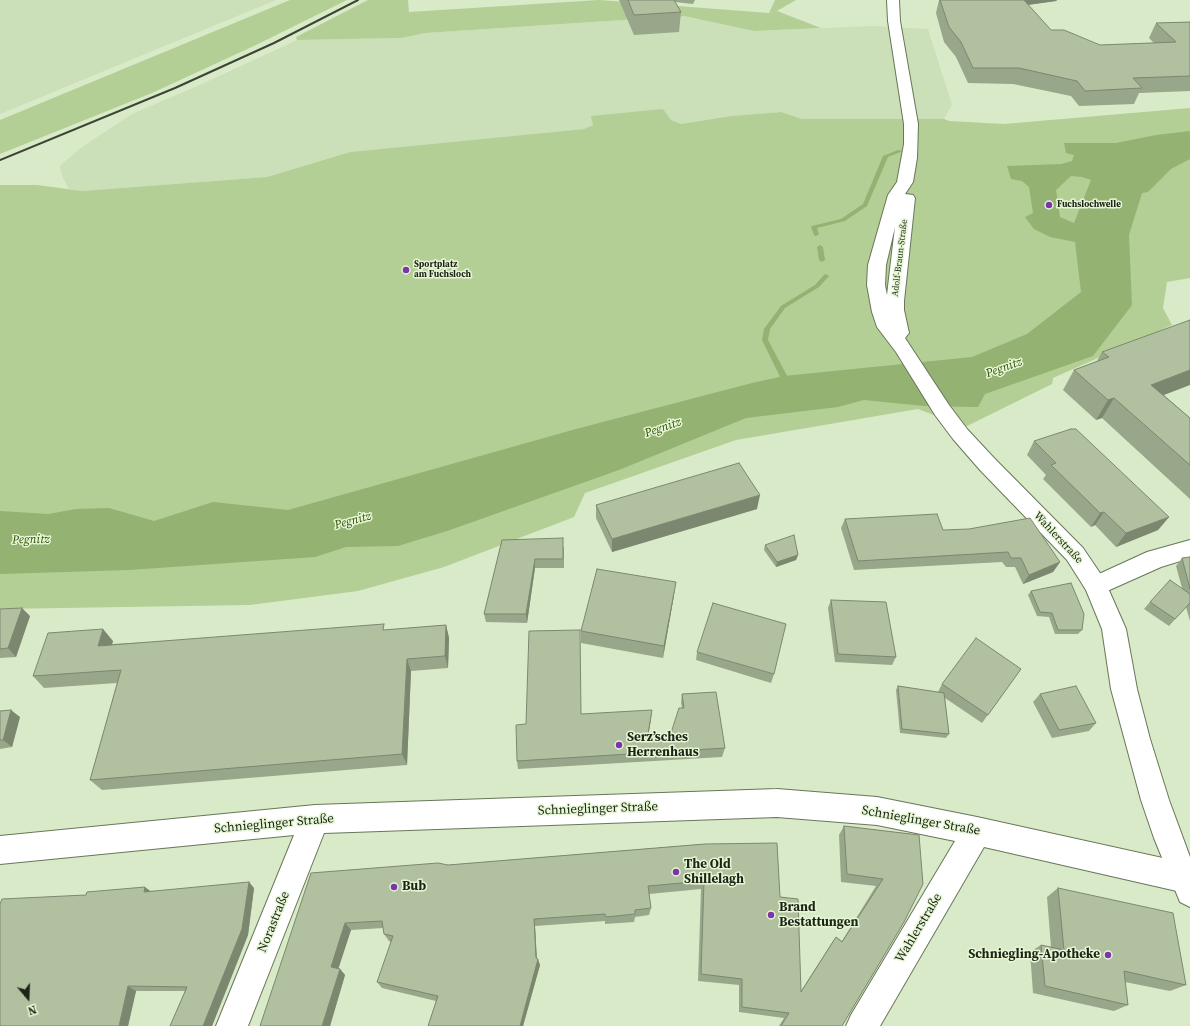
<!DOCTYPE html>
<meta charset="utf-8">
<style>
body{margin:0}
#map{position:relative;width:1190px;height:1026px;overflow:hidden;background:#d9eac8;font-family:"Source Serif 4",serif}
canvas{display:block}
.north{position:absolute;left:8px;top:978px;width:40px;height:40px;-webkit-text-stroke:3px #e6f7d5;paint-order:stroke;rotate:161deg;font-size:11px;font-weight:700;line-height:16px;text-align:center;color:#1d2316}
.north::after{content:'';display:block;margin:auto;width:14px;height:18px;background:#1d2316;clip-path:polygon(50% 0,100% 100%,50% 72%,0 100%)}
</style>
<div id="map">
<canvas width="1190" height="1026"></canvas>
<div class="north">N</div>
</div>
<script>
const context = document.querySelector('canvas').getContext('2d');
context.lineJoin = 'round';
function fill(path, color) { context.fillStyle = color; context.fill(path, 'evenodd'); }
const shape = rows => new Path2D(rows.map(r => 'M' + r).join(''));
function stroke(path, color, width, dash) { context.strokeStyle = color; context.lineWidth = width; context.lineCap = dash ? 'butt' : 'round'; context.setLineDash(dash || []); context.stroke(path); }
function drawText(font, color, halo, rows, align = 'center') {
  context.font = font + ' "Source Serif 4",serif'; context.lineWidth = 3; context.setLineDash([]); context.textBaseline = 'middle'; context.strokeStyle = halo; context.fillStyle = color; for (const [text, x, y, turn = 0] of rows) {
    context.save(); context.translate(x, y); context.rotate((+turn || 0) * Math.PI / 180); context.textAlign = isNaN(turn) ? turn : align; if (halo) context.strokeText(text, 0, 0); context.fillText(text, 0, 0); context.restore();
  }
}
fill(shape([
 [0,0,276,0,0,114],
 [684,16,754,31,872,26,928,29,952,105,944,119,802,119,781,112,731,116,681,124,671,120,663,110,592,116,593,125,584,129,350,152,267,177,82,191,69,189,63,178,60,166,82,147,132,114,202,84,297,40,401,38,425,33]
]), '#cbdfb8');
fill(shape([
 [290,0,347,0,256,45,152,93,0,154,0,120],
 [368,0,408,0,409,12,599,0,769,13,775,0,796,0,777,11,821,28,754,31,684,16,425,33,401,38,297,40,296,37],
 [1190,108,1190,278,1167,282,1163,308,1172,325,1053,378,1052,384,965,427,918,409,736,440,585,493,574,517,444,567,358,591,250,605,0,609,0,185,37,185,82,191,267,177,350,152,584,129,593,125,591,116,663,109,671,120,681,124,731,116,781,112,802,119,944,119,949,121,1004,124]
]), '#b3cf95');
fill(shape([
 [1190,131,1190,159,1171,169,1148,192,1142,193,1129,235,1132,305,1093,356,985,394,978,407,924,406,864,400,838,407,746,418,619,470,450,530,398,546,346,547,315,557,129,570,0,574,0,511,48,514,76,509,109,508,154,521,213,502,288,510,576,429,752,383,784,376,972,357,1027,334,1081,292,1075,242,1050,237,1034,229,1025,217,1033,213,1029,187,1022,181,1011,179,1007,166,1061,164,1072,161,1074,155,1066,153,1064,143,1116,143,1156,135],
 [1071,176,1082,177,1091,180,1074,223,1060,217,1056,190]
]), '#94b272');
fill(shape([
 [898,150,903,151,888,157,867,206,845,221,817,228,819,234,816,236,814,235,811,227,812,226,841,219,863,204,883,156,898,150],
 [820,245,823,247,825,260,822,262,819,260,817,247,820,245],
 [826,274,829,276,819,287,785,308,770,329,768,340,792,385,791,387,785,387,762,340,764,329,781,306,815,285,824,275,826,274]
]), '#94b272');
const minor = shape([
 [1190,540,1190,558,1161,567,1096,596,1088,593,1084,586,1088,579,1147,552,1190,540],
 [777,789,877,797,977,817,1190,864,1190,894,984,847,880,1026,846,1026,851,1015,955,841,877,825,777,817,324,833,248,1026,216,1026,294,835,0,864,0,836,315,805,777,789]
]);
const major = shape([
 [887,0,899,0,900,21,918,124,917,158,913,182,905,194,913,195,915,198,904,301,904,310,909,333,905,338,949,405,967,429,994,458,1083,548,1104,579,1126,629,1137,689,1150,739,1169,800,1190,857,1190,907,1180,902,1154,838,1141,800,1111,689,1102,629,1086,590,1067,560,980,470,953,439,935,415,896,352,877,327,872,312,867,285,868,265,888,195,897,182,904,144,904,124,888,21,887,0],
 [895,227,887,295,885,285,886,265,895,227]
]);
stroke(minor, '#687758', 2);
stroke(major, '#687758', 2);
fill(minor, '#fff');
fill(major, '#fff');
stroke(shape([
 [0,160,175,88,274,43,358,0]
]), '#3c4434', 2);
fill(shape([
 [619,0,695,0,693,4,675,2,681,12,679,32,634,35],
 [939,0,1057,0,1056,1,1028,5,1051,30,1100,45,1154,43,1149,38,1156,23,1190,22,1190,91,1139,93,1134,104,1079,106,1071,96,1013,84,968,83,956,57,944,42,936,13],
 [1102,352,1164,395,1190,418,1190,499,1102,418,1096,420,1063,390,1074,370,1097,361],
 [1034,441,1169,517,1158,530,1116,547,1095,525,1091,527,1043,479,1046,475,1027,455],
 [596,505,757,509,612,552,596,518],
 [845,519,943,530,1060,562,1053,572,1023,584,1015,567,1006,567,1002,562,854,570,841,528],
 [502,540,564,547,564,568,535,568,527,623,486,622,484,614],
 [765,545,798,555,796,560,776,567,764,550],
 [1190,557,1190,621,1186,607,1169,626,1144,609,1150,602,1182,588,1176,566,1182,558],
 [1031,591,1082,630,1078,634,1055,634,1049,617,1037,616,1028,595],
 [674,595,663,658,581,643,581,631],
 [831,600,896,657,892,665,835,662,828,608],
 [0,609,30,616,16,657,0,658],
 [446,625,449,638,448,668,411,671,407,765,102,790,90,780,117,683,44,688,33,676,113,641,112,644,386,630],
 [697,652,774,674,771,683,696,660],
 [1021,669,982,723,945,698,949,734,946,738,900,733,896,690,898,686,938,692,942,684],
 [682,694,725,748,722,757,518,769,517,761,526,724,581,714,651,719,648,734,669,739,682,708,681,703],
 [1040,694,1096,723,1089,731,1052,738,1033,702],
 [0,711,20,717,12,747,0,749],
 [844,826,919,835,842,1026,779,1026,784,1018,739,1012,739,985,698,981,701,889,649,894,651,908,649,915,635,917,634,922,605,924,605,921,535,926,537,959,540,965,523,1026,428,1026,436,1001,382,988,377,982,391,942,389,941,384,934,383,928,351,930,338,968,340,969,345,975,330,1026,311,873,448,865,705,844,780,897,801,991,831,944,836,937,842,941,876,886,841,882,839,835],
 [254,888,248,935,212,1026,170,1026,185,991,136,991,128,1026,86,895,151,891],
 [1058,888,1186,985,1170,991,1125,982,1128,1005,1114,1011,1033,993,1030,952,1041,945,1051,947,1047,897]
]), '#98a68a');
fill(shape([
 [1014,0,1057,0,1056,1,1012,7],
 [1190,370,1190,385,1138,405,1151,385],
 [1114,398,1102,418,1096,420,1108,400],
 [760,495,757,509,612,552,612,539],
 [1104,512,1095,525,1091,527,1100,513],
 [1169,517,1158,530,1116,547,1126,533],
 [798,555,796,560,776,567,777,562],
 [535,559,535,568,527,623,526,614],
 [1060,562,1053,572,1023,584,1029,575],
 [676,582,674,595,663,658,664,646],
 [22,608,30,616,16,657,8,648],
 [446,625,449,638,448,668,445,656],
 [103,629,113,641,108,658,98,646],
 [407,659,411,671,407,765,402,754],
 [11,710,20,717,12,747,3,740],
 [652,710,651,719,647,742,648,734],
 [249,882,254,888,248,935,212,1026,203,1026],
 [145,887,153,893,144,892],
 [534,919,535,926,537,964,538,959,540,965,523,1026,520,1026,536,958],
 [345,923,351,930,337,973,331,967],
 [340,969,345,975,330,1026,322,1026],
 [128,986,136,991,128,1026,119,1026]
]), '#7c8770');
const building = shape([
 [628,0,674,0,681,12,634,15,628,0],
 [940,0,1024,0,1051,30,1064,30,1100,45,1176,42,1156,23,1190,22,1190,76,1133,78,1142,88,1085,91,1077,81,1019,68,973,68,961,42,949,27,940,0],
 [1190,320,1190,370,1151,385,1190,418,1190,465,1114,398,1108,400,1074,370,1109,357,1102,352,1190,320],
 [1071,429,1076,429,1169,517,1126,533,1104,512,1100,513,1051,465,1056,463,1034,441,1071,429],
 [739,463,760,495,612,539,596,505,739,463],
 [937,514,943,530,969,529,1030,518,1060,562,1029,575,1021,558,1011,558,1008,552,858,561,845,519,937,514],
 [794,535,798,555,777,562,765,545,794,535],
 [563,538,563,559,535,559,526,614,484,614,502,540,563,538],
 [1190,557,1190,589,1182,558,1190,557],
 [597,569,676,582,664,646,581,631,597,569],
 [1170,580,1190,594,1190,603,1175,619,1150,602,1170,580],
 [1071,583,1084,614,1082,630,1058,630,1052,613,1040,612,1031,591,1071,583],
 [831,600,886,602,896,657,838,654,831,600],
 [713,603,786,624,774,674,697,652,713,603],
 [22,608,8,648,0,649,0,609,22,608],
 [384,624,383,630,446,625,445,656,407,659,402,754,90,780,121,670,33,676,48,633,103,629,98,646,384,624],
 [580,630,581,714,652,710,648,734,669,739,679,708,684,708,682,694,716,692,725,748,517,761,516,725,526,724,529,631,580,630],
 [976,638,1021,669,988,715,942,684,976,638],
 [898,686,944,693,949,734,902,729,898,686],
 [1076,686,1096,723,1059,730,1040,694,1076,686],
 [11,710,3,740,0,740,0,711,11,710],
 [844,826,919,835,923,884,904,922,842,1026,781,1026,789,1013,742,1007,742,979,701,974,704,881,648,886,651,908,635,910,635,914,606,917,605,914,534,919,536,958,538,959,520,1026,428,1026,438,996,377,982,393,936,384,934,382,921,345,923,331,967,340,969,322,1026,260,1026,311,873,438,863,448,865,705,844,777,843,780,897,798,899,801,992,836,937,842,942,883,879,847,874,844,826],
 [249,882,242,929,203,1026,170,1026,187,987,128,986,119,1026,0,1026,0,904,2,899,86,895,87,892,145,887,144,892,249,882],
 [1058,888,1173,913,1186,985,1124,971,1128,1005,1045,986,1041,945,1064,950,1058,888]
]);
fill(building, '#b1c1a0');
stroke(building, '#7c8770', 1);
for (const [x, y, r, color] of [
 [1049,205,4,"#7b35a8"],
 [406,270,4,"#7b35a8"],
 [619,745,4,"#7b35a8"],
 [676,872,4,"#7b35a8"],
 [394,887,4,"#7b35a8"],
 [771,915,4,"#7b35a8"],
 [1108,955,4,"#7b35a8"]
]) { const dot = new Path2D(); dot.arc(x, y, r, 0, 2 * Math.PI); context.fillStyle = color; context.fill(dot); stroke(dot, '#e6f7d5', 1.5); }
drawText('bold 9px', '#1d2316', '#e6f7d5', [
 ["Fuchslochwelle",1057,205],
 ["Sportplatz",414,265],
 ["am Fuchsloch",414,275]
], 'left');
drawText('9px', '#1d2316', '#e6f7d5', [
 ["Adolf-Braun-Straße",900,258,-83]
]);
drawText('11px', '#1d2316', '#e6f7d5', [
 ["Wahlerstraße",1058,538,47]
]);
drawText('italic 12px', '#304a00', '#e6f7d5', [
 ["Pegnitz",1004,368,-20],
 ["Pegnitz",663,428,-19],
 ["Pegnitz",353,521,-15],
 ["Pegnitz",31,540,-1]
]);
drawText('bold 13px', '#1d2316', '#e6f7d5', [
 ["Serz’sches",627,738],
 ["Herrenhaus",627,753],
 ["The Old",684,865],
 ["Shillelagh",684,880],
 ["Bub",402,887],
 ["Brand",779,908],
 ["Bestattungen",779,923],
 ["Schniegling-Apotheke",1100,955,"right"]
], 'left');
drawText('13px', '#1d2316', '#e6f7d5', [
 ["Schnieglinger Straße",598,809,-2],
 ["Schnieglinger Straße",921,821,10],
 ["Schnieglinger Straße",274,824,-5],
 ["Norastraße",274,922,-68],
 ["Wahlerstraße",919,928,-59]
]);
</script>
